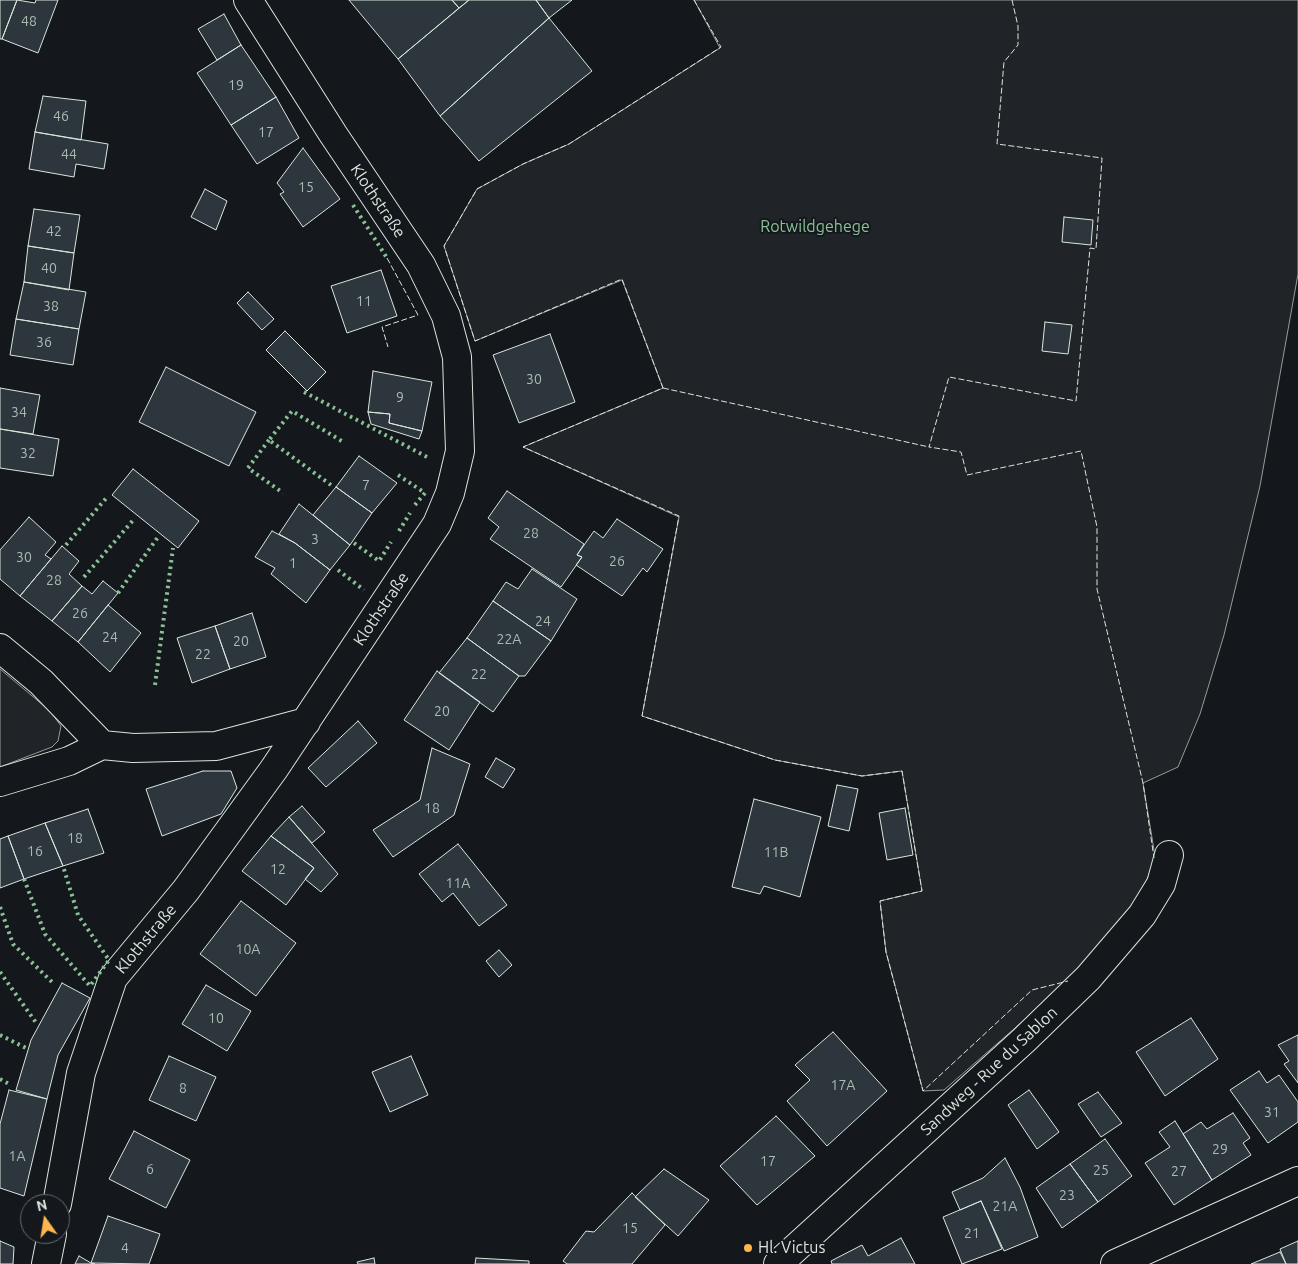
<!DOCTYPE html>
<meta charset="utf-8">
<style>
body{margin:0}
#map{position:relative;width:1298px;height:1264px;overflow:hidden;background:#14181c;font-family:Ubuntu,sans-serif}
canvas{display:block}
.north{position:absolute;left:20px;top:1194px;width:50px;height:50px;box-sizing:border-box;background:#14181c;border:1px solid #626a69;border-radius:50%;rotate:347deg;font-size:14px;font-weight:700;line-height:20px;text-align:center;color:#d8e6dc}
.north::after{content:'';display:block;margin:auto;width:18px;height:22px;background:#ffb74d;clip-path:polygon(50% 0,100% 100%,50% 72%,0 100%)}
</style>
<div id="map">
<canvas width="1298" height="1264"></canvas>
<div class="north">N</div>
</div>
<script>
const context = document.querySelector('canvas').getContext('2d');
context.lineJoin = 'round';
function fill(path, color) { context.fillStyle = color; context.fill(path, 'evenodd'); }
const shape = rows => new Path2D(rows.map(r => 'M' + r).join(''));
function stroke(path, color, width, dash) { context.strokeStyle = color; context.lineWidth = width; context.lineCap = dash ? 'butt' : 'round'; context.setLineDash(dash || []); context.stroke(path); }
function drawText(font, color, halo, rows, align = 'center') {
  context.font = font + ' Ubuntu,sans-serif'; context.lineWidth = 4; context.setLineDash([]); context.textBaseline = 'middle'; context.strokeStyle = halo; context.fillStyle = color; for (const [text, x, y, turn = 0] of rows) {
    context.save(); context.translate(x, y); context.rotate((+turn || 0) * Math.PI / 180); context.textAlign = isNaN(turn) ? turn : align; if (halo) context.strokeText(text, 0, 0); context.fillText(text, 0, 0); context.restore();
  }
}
const green = shape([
 [694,0,1298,0,1298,274,1260,486,1224,635,1200,714,1178,767,1143,783,1155,856,1146,883,1126,914,1069,981,944,1090,923,1091,886,952,880,901,922,891,902,771,862,776,775,760,642,716,679,517,523,447,663,388,622,280,475,341,444,246,477,189,523,164,569,144,720,48,694,0],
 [0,669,50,711,61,726,58,741,52,747,0,767,0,669]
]);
fill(green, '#202428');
stroke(green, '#939e99', 1);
const building = shape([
 [0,0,17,0,2,39,0,39,0,0],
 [17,0,35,3,36,0,58,0,38,53,2,39,17,0],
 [349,0,452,0,459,8,398,59,349,0],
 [452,0,469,0,459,8,452,0],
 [469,0,536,0,549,18,440,116,398,59,469,0],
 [536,0,572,0,549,18,536,0],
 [224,14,241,45,217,60,198,29,224,14],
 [549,18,592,71,479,161,440,116,549,18],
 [241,45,276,97,231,125,197,73,241,45],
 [43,96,86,101,81,140,35,132,43,96],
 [276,97,299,138,257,164,231,125,276,97],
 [35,132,108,144,104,169,76,164,74,177,29,169,35,132],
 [303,148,340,199,303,227,280,194,284,192,277,183,303,148],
 [205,189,227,201,216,230,191,217,205,189],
 [34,209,80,215,74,253,28,246,34,209],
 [1064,217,1093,220,1091,245,1062,242,1064,217],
 [28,246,74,253,69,290,24,282,28,246],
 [381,270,397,316,347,333,331,286,381,270],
 [24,282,86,292,79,329,16,319,24,282],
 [248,292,274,319,262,330,237,303,248,292],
 [16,319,79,329,73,365,10,355,16,319],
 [1045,322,1072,325,1068,354,1042,351,1045,322],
 [285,331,326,372,307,391,266,350,285,331],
 [550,334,575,402,519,423,493,355,550,334],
 [166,367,256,412,229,466,139,422,166,367],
 [373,371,432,382,422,431,389,423,390,414,368,412,373,371],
 [0,388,40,395,33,434,0,429,0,388],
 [368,412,390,414,389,423,422,431,419,439,371,424,368,412],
 [0,429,59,439,53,476,0,468,0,429],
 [359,456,397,483,372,513,336,487,359,456],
 [133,469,199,521,178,548,112,495,133,469],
 [336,487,372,513,350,545,313,515,336,487],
 [507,491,584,544,577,555,582,557,561,587,490,539,499,527,488,518,507,491],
 [299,504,350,545,330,570,295,543,279,534,299,504],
 [29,517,56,542,45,555,51,559,20,596,0,579,0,550,29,517],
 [617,519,663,549,647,572,643,568,622,596,576,565,582,557,577,555,594,531,603,538,617,519],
 [272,531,295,543,330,570,306,603,271,574,275,568,255,557,272,531],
 [62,546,79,561,69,574,82,586,52,621,20,596,62,546],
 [532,569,577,599,551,641,493,601,506,582,518,589,532,569],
 [103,581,118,593,78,642,52,621,82,586,92,594,103,581],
 [493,601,551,641,525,676,519,676,467,638,493,601],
 [108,605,141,633,110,672,78,642,108,605],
 [252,613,266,657,230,669,215,626,252,613],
 [215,626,230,669,192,683,177,638,215,626],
 [467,638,519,676,493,712,439,673,467,638],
 [437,671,480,702,449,750,404,720,437,671],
 [358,721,377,743,326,787,308,768,358,721],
 [432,748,470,764,454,815,393,857,373,830,420,800,432,748],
 [496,758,515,769,503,788,485,777,496,758],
 [203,771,231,771,237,788,221,814,162,836,146,789,203,771],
 [837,785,858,789,849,831,828,826,837,785],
 [754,799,821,817,800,897,764,886,760,894,732,887,754,799],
 [302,806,325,832,312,843,289,817,302,806],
 [905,808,913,855,887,860,879,813,905,808],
 [88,809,104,853,63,866,45,823,88,809],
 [289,817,338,874,321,892,305,879,314,868,271,836,289,817],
 [45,823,63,866,24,879,8,836,45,823],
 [8,836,24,879,0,888,0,839,8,836],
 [271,836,314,868,286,905,242,871,271,836],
 [458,844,507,905,479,926,453,893,442,902,419,874,458,844],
 [241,901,296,943,256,996,200,954,241,901],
 [499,950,512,965,499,977,486,961,499,950],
 [62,983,90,998,58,1055,47,1099,16,1090,31,1040,62,983],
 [206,985,251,1011,227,1051,182,1024,206,985],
 [1191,1018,1218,1059,1165,1096,1136,1052,1191,1018],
 [833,1032,887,1091,827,1146,787,1101,810,1080,795,1065,833,1032],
 [1298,1035,1298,1083,1284,1064,1289,1061,1278,1045,1298,1035],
 [169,1056,216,1077,196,1121,149,1100,169,1056],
 [411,1056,428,1095,390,1112,372,1072,411,1056],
 [1259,1071,1267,1083,1279,1075,1298,1102,1298,1122,1268,1143,1230,1090,1259,1071],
 [9,1090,47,1099,24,1196,0,1188,0,1124,9,1090],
 [1029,1090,1059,1132,1037,1149,1008,1105,1029,1090],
 [1098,1092,1122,1123,1101,1137,1078,1104,1098,1092],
 [1233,1113,1250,1138,1243,1143,1251,1155,1212,1180,1183,1134,1201,1122,1207,1129,1233,1113],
 [776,1116,815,1156,757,1205,720,1166,776,1116],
 [1175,1121,1212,1180,1174,1205,1145,1163,1170,1147,1159,1132,1175,1121],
 [134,1131,190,1160,166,1208,109,1179,134,1131],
 [1105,1139,1132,1176,1098,1202,1070,1164,1105,1139],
 [1005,1158,1020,1187,1038,1237,1004,1251,981,1201,960,1210,952,1192,983,1178,1005,1158],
 [1070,1164,1098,1202,1062,1228,1036,1188,1070,1164],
 [664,1169,709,1200,678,1236,635,1197,664,1169],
 [632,1193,665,1225,632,1264,567,1264,563,1261,586,1231,594,1232,632,1193],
 [981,1201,1002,1249,962,1264,943,1217,981,1201],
 [108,1216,160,1234,149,1264,91,1263,108,1216],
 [901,1238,915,1264,832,1264,831,1261,862,1245,868,1256,901,1238],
 [0,1241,14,1247,13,1264,0,1264,0,1241],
 [1298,1241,1298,1264,1286,1264,1280,1249,1298,1241],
 [1280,1252,1286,1264,1251,1264,1280,1252],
 [79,1256,91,1263,95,1264,75,1264,79,1256],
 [374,1258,375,1264,358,1264,357,1262,374,1258],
 [476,1258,529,1261,529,1264,475,1264,476,1258]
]);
fill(building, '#2c363c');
stroke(building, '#d8e6dc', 1);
const minor = shape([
 [0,648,41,682,102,745],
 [0,782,69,761,102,745,133,748,216,746,306,722],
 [57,1204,81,1073,113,978,186,890,274,769,437,524,450,493,460,451,457,357,446,316,421,265,333,134,248,0],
 [46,1264,52,1234],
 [778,1264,1024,1040,1088,978,1142,915,1161,884,1169,855],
 [1115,1264,1298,1181]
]);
stroke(minor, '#d8e6dc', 30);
stroke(minor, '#14181c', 28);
stroke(shape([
 [353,205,387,258],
 [304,392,429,458],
 [269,440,248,468,283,493],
 [398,475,425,493,414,506],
 [331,485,269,440,292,411,345,443],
 [399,531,410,513],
 [354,543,379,561,391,542],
 [66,545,108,496],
 [338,570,364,590],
 [84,577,135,518],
 [118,593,158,537],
 [155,685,173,548],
 [24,879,45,934,90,986,109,960,78,915,63,866],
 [0,907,13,944,53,983],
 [0,972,37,1024],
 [0,1035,26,1048],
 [0,1079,9,1084]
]), '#8ac095', 4, [2.5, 4]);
stroke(shape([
 [694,0,721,47,569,144,523,164,477,189,444,246,475,341,622,279,663,388,523,447,679,516,642,716,775,760,862,776,902,771,922,891,880,901,886,952,923,1091,1032,990,1068,981],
 [1012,0,1018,26,1018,45,1004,62,997,144,1102,158,1096,249,1090,248,1076,401,949,377,929,447,961,452,967,475,1081,451,1097,527,1097,589,1143,783,1154,858],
 [387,258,418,315,382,327,388,347],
 [663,388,929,447]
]), '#d8e6dc', 1, [6, 2.5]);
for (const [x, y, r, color] of [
 [748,1248,5,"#ffb74d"]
]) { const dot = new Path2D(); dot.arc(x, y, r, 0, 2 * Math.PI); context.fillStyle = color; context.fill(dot); stroke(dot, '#14181c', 2); }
drawText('14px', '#adbab4', null, [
 ["48",29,21],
 ["19",236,85],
 ["46",61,116],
 ["17",266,132],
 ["44",69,154],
 ["15",306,187],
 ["42",54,231],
 ["40",49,268],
 ["11",364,301],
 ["38",51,306],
 ["36",44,342],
 ["30",534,379],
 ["9",400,397],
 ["34",19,412],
 ["32",28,453],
 ["7",366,485],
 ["28",531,533],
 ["3",315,539],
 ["30",24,557],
 ["26",617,561],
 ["1",293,563],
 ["28",54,580],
 ["26",80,613],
 ["24",543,621],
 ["24",110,637],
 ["22A",509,639],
 ["20",241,641],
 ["22",203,654],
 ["22",479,674],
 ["20",442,711],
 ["18",432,808],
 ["18",75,838],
 ["16",35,851],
 ["11B",776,852],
 ["12",278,869],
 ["11A",458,883],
 ["10A",248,949],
 ["10",216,1018],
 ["17A",843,1085],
 ["8",183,1088],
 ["31",1272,1112],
 ["29",1220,1149],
 ["1A",17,1156],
 ["17",768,1161],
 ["6",150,1169],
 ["25",1101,1170],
 ["27",1179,1171],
 ["23",1067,1195],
 ["21A",1005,1206],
 ["15",630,1228],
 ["21",972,1233],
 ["4",125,1248]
]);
drawText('16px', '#d8e6dc', '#14181c', [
 ["Klothstraße",378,201,56],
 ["Klothstraße",381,609,-56],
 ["Klothstraße",146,939,-50],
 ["Sandweg - Rue du Sablon",989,1071,-43]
]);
drawText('16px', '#8ac095', '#14181c', [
 ["Rotwildgehege",815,227]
]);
drawText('16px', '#d8e6dc', '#14181c', [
 ["Hl. Victus",758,1248]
], 'left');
</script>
